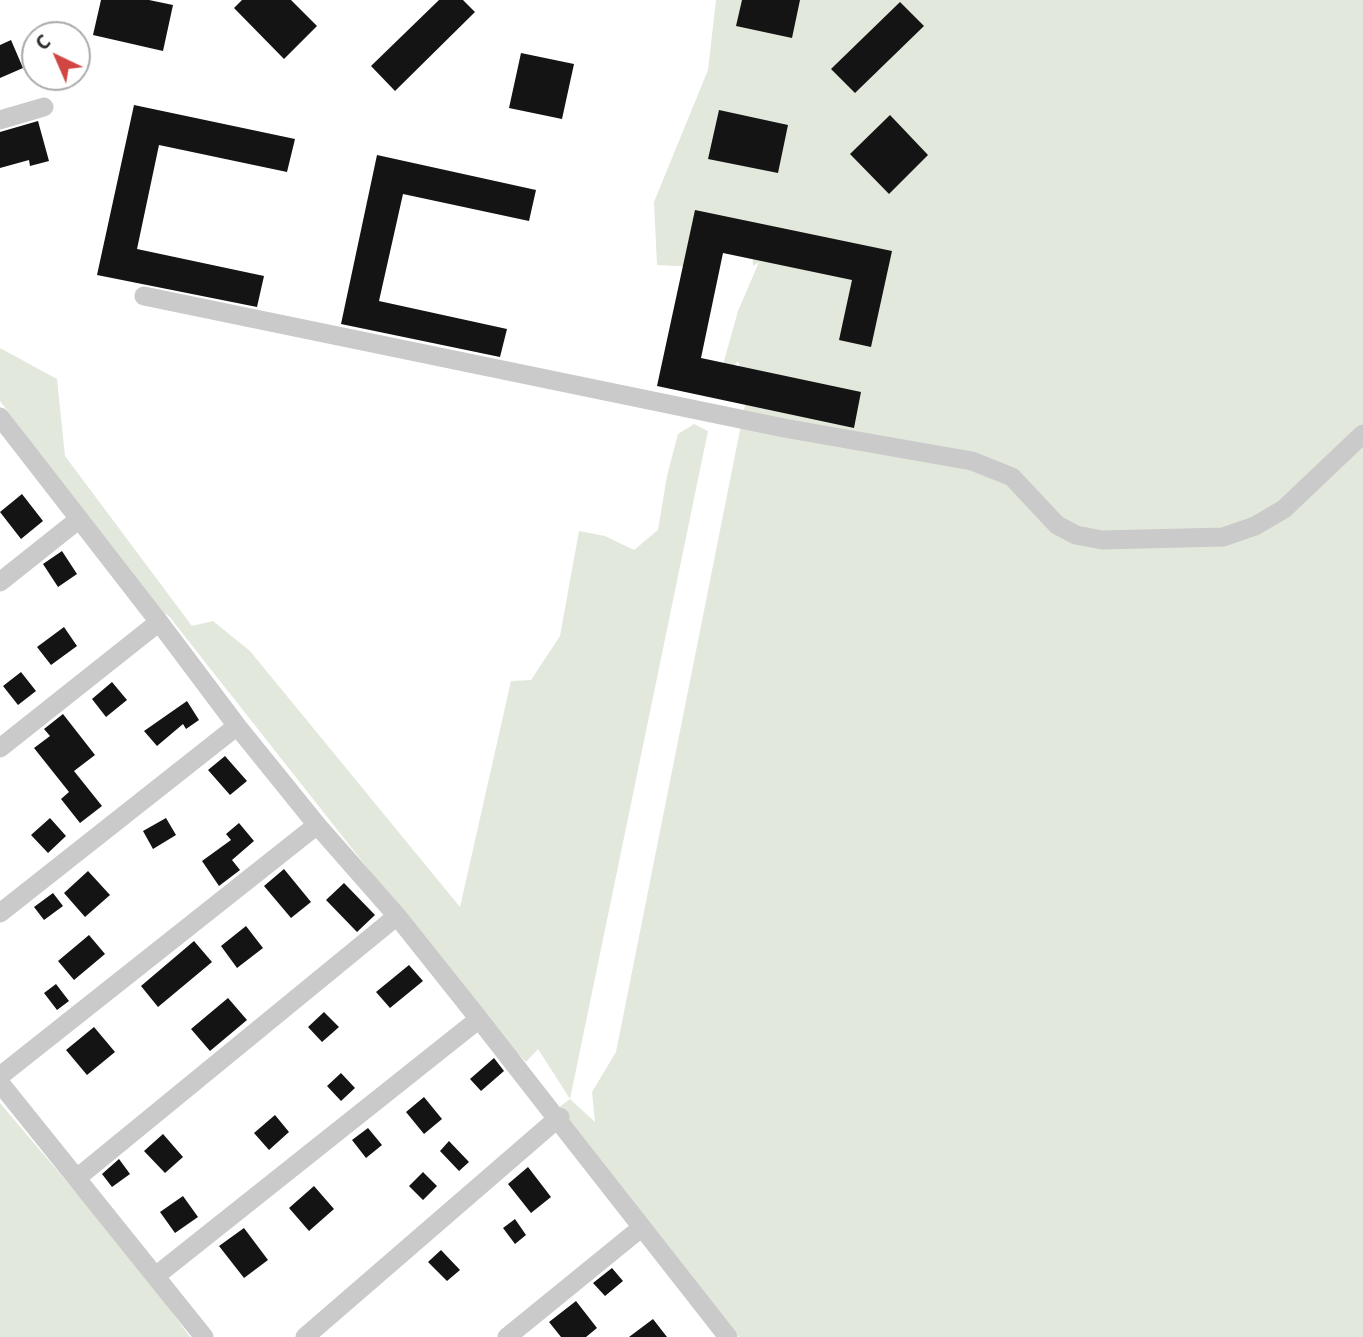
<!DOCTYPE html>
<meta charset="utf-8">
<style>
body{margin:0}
#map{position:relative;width:1363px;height:1337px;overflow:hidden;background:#fff;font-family:"Open Sans",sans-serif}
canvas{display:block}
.north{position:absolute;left:21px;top:21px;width:70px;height:70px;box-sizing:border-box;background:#fff;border:2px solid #ababab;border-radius:50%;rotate:316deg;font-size:19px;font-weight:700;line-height:28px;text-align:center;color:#2d2d2d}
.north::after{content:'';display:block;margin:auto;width:24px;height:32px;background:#d14642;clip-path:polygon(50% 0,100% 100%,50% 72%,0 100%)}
</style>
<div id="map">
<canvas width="1363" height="1337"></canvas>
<div class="north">С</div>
</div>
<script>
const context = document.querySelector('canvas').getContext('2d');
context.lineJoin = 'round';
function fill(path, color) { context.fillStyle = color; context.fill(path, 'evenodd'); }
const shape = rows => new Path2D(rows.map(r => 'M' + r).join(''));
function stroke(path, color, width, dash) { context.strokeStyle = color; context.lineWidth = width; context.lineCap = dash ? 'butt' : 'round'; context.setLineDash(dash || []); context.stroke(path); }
fill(shape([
 [716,0,1363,0,1363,1337,739,1337,558,1108,570,1099,538,1049,526,1062,499,1035,168,615,160,613,0,401,0,348,57,379,65,456,192,626,213,621,250,651,460,907,511,681,531,680,560,636,579,531,605,536,634,550,658,530,667,476,678,434,694,424,708,431,570,1099,595,1122,592,1092,616,1052,747,395,738,361,717,386,738,311,759,262,753,266,752,246,727,220,697,267,657,265,654,202,708,70],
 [0,1103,140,1268,190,1337,0,1337]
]), '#e2e9dc');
fill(shape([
 [101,0,149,0,173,5,163,51,93,35],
 [242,0,291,0,317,26,284,59,234,8],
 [439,0,463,0,475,12,395,91,371,66],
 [742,0,800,0,792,38,736,26],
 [900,2,924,26,855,93,831,69],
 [11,40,23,68,0,78,0,45],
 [521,53,574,64,562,119,509,108],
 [134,105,295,139,287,172,159,145,137,249,264,276,257,307,97,275],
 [719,110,788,125,778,173,708,159],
 [890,115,928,155,889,194,850,154],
 [38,121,49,161,30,166,29,160,0,168,0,132],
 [377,155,536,190,529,221,403,194,379,301,507,329,500,357,341,324],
 [695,210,892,251,871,347,839,340,852,280,723,253,701,358,861,392,854,428,657,386],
 [22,494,43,521,21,539,0,512],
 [62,551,77,574,58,587,43,564],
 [64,627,77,646,51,665,37,647],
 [21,672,36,691,18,705,3,686],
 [112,682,127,700,106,717,92,699],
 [187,701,199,720,186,729,183,724,157,746,144,731],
 [63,714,95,755,74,771,102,806,80,823,61,799,69,792,34,748,50,736,44,729],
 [225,756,247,781,230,795,208,770],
 [50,818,66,836,48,853,31,835],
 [166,818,176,835,153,849,143,831],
 [239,823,254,841,232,860,240,870,219,886,202,861,231,840,226,834],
 [284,869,311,902,291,918,264,886],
 [88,871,110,895,85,917,64,893],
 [344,883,375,915,357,932,326,900],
 [53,893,63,906,44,920,34,907],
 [246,926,263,948,237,968,221,946],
 [89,935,105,954,74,980,58,961],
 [194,941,212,962,158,1007,141,986],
 [409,965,423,981,390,1008,376,992],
 [56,984,69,1001,57,1010,44,993],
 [228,998,247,1020,210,1051,191,1029],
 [324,1012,339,1027,322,1042,308,1027],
 [94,1027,115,1052,87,1075,66,1050],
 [494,1058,504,1071,481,1091,470,1079],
 [341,1073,355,1088,341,1101,327,1086],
 [424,1097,442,1119,424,1134,406,1112],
 [275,1115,289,1132,269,1150,254,1133],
 [368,1128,382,1145,366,1158,352,1140],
 [163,1134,183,1157,165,1173,144,1151],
 [449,1141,469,1162,459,1171,440,1151],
 [119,1159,130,1174,112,1187,102,1174],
 [528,1167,551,1197,531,1213,508,1184],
 [423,1172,437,1186,423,1200,409,1186],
 [314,1186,334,1209,309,1231,289,1208],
 [183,1196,198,1217,175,1233,160,1212],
 [515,1219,526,1235,515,1244,503,1228],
 [244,1228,268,1260,244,1278,219,1246],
 [441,1250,460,1270,447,1281,428,1262],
 [612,1268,623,1281,605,1296,593,1283],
 [576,1301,597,1328,586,1337,561,1337,549,1322],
 [653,1319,667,1337,629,1337]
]), '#141414');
stroke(shape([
 [0,120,44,107],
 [144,296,784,428,972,461,1012,477,1057,525,1076,535,1102,540,1223,537,1255,526,1284,509,1363,434],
 [0,417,159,622],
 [0,582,78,520],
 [237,726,317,825],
 [0,748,159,622,237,726,0,913],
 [397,916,479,1019],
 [0,1076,317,825,397,916,77,1178],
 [0,1083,204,1337],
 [157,1275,479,1019,557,1119,560,1117],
 [305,1337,557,1119,728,1337],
 [507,1337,641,1228]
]), '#cacaca', 19);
</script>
